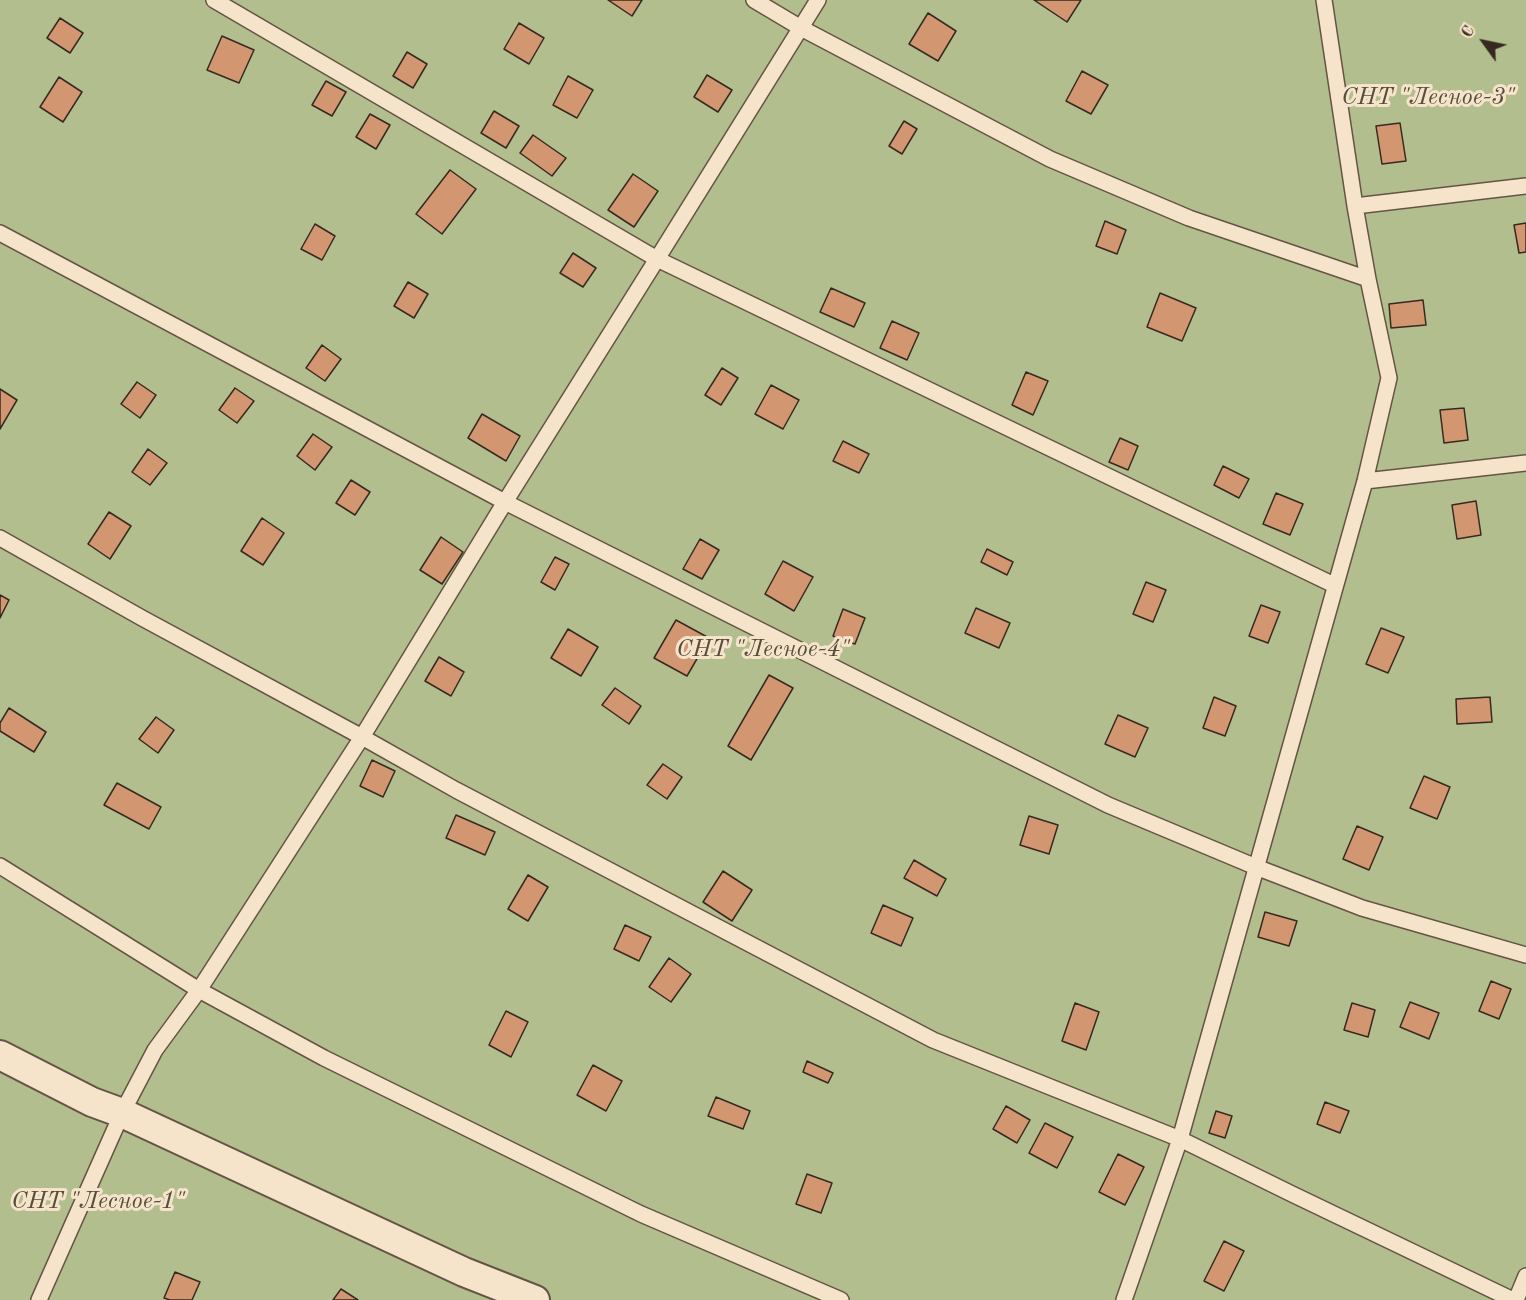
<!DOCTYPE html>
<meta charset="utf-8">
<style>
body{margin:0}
#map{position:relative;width:1526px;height:1300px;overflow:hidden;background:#efd5ac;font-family:"Old Standard TT",serif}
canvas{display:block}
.north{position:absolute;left:1454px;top:12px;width:60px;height:60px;-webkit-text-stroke:4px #f5e4c9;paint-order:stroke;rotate:303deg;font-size:16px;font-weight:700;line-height:24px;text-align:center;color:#372921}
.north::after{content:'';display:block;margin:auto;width:21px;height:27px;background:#372921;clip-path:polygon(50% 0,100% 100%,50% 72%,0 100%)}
</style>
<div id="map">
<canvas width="1526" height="1300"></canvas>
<div class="north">С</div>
</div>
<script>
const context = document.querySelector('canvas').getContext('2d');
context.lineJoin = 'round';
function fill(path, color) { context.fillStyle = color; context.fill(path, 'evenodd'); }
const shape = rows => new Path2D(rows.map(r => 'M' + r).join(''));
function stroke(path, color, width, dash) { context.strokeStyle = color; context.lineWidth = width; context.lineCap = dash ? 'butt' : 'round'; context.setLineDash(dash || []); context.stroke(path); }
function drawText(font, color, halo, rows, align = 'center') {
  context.font = font + ' "Old Standard TT",serif'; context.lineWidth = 6; context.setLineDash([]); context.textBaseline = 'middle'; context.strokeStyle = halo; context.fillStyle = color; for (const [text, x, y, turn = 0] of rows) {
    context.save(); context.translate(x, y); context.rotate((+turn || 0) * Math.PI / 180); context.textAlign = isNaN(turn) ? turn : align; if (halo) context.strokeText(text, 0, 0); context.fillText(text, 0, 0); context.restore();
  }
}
fill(shape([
 [0,0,1526,0,1526,1300,0,1300]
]), '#b3be8e');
const building = shape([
 [608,0,642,0,632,16,608,0],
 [1034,0,1081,0,1067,22,1034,0],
 [928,13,956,31,938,61,909,44,928,13],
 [60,18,83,33,70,53,47,38,60,18],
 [519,23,544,38,529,64,504,49,519,23],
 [222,36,254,50,239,83,207,70,222,36],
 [407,52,427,64,413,88,393,76,407,52],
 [1082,71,1108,85,1091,114,1066,101,1082,71],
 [707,75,732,90,718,112,694,97,707,75],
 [568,76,593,90,577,118,553,105,568,76],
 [59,77,82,92,63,122,40,107,59,77],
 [326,81,346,92,332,116,312,105,326,81],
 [494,111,519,126,506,148,481,133,494,111],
 [370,114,390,125,376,149,356,137,370,114],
 [904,121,917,129,902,154,889,146,904,121],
 [1400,123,1406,161,1382,164,1376,126,1400,123],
 [533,135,566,158,552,176,520,153,533,135],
 [450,170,476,189,442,234,416,214,450,170],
 [633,174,658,191,634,227,608,210,633,174],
 [1105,221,1126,230,1117,254,1096,246,1105,221],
 [1526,223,1526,252,1519,253,1514,225,1526,223],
 [315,224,335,236,322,260,301,249,315,224],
 [573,253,596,268,583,287,560,273,573,253],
 [408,282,428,294,414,318,394,306,408,282],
 [831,288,865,303,854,327,820,312,831,288],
 [1160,293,1196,308,1182,341,1147,327,1160,293],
 [1423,300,1426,325,1391,328,1389,304,1423,300],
 [892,321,919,333,907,360,880,348,892,321],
 [322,345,341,359,325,381,306,368,322,345],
 [722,368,738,378,721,405,705,395,722,368],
 [1026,372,1048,381,1033,415,1012,405,1026,372],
 [137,382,156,395,140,418,121,404,137,382],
 [771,385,799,400,783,429,755,414,771,385],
 [235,388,254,401,237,423,219,410,235,388],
 [0,389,17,400,0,429,0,389],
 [1464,408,1468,440,1444,443,1440,410,1464,408],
 [482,414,520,436,506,461,468,438,482,414],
 [313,434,332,447,315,470,297,456,313,434],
 [1120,438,1138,446,1128,470,1109,462,1120,438],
 [843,441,869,454,859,473,833,461,843,441],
 [148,449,167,463,150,485,132,472,148,449],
 [1223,466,1249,479,1239,498,1214,485,1223,466],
 [351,480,370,492,355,515,336,503,351,480],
 [1276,493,1303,504,1290,535,1263,524,1276,493],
 [1476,501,1481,535,1457,539,1452,505,1476,501],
 [109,512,131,526,110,559,88,544,109,512],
 [262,518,284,533,263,565,241,551,262,518],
 [441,537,463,552,442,584,420,570,441,537],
 [700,539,719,550,702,579,683,569,700,539],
 [987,549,1013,562,1007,575,981,562,987,549],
 [555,557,569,564,555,590,541,582,555,557],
 [783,561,813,577,794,611,765,594,783,561],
 [1146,582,1166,590,1153,622,1133,614,1146,582],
 [0,595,9,600,0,618,0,595],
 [1261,605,1280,612,1268,643,1249,636,1261,605],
 [976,608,1010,623,999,648,965,633,976,608],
 [843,609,865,618,855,644,833,636,843,609],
 [676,620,709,638,687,676,654,658,676,620],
 [1381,628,1404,637,1388,673,1366,664,1381,628],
 [568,629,598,647,581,676,551,658,568,629],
 [439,657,464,672,451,696,425,681,439,657],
 [769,675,793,688,751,760,728,746,769,675],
 [615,688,641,706,629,724,602,705,615,688],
 [1214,697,1236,706,1225,736,1203,728,1214,697],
 [1490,697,1492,722,1457,724,1456,699,1490,697],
 [9,708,46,732,34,752,0,731,0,723,9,708],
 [1118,715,1148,728,1135,757,1105,744,1118,715],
 [156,717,174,730,158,753,139,739,156,717],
 [372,760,395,771,383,797,360,786,372,760],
 [663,764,682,777,667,799,647,785,663,764],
 [1424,776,1450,787,1437,819,1410,808,1424,776],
 [117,783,161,807,149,829,104,805,117,783],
 [456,815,495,832,485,855,446,838,456,815],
 [1029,816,1058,825,1049,854,1020,845,1029,816],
 [1357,826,1383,837,1369,870,1343,859,1357,826],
 [914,860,946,879,937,896,904,878,914,860],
 [723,871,752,890,732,921,703,902,723,871],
 [528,875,548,887,528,921,508,909,528,875],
 [883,905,913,918,901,946,871,933,883,905],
 [1265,912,1297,921,1289,946,1258,937,1265,912],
 [625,925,651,937,639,961,614,949,625,925],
 [669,958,691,974,671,1002,649,987,669,958],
 [1491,981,1511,989,1499,1019,1479,1011,1491,981],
 [1410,1002,1439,1013,1429,1039,1400,1027,1410,1002],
 [1075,1003,1099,1012,1086,1050,1062,1041,1075,1003],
 [1352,1003,1375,1010,1368,1037,1344,1030,1352,1003],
 [506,1011,528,1022,511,1057,489,1045,506,1011],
 [807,1061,833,1073,828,1083,803,1072,807,1061],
 [593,1065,622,1081,606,1111,577,1095,593,1065],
 [716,1097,750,1111,743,1129,708,1116,716,1097],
 [1325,1102,1349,1111,1340,1133,1317,1124,1325,1102],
 [1006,1106,1030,1120,1017,1143,993,1129,1006,1106],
 [1216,1111,1232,1116,1225,1138,1209,1133,1216,1111],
 [1045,1123,1073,1137,1057,1168,1029,1153,1045,1123],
 [1118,1154,1144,1167,1125,1205,1099,1192,1118,1154],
 [807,1174,832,1183,821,1213,796,1204,807,1174],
 [1224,1241,1244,1251,1224,1291,1204,1281,1224,1241],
 [175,1272,200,1282,192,1300,170,1300,164,1298,175,1272],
 [341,1289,358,1300,333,1300,341,1289]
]);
fill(building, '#d29771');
stroke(building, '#372921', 1.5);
const lane = shape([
 [214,0,657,259,1334,585],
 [754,0,801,28,1050,159,1189,218,1368,279,1355,206,1324,0],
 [1355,206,1526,186],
 [0,233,505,502,1108,805,1256,867,1362,908,1526,955],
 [1365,481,1526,463],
 [0,538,142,618,362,737,456,790,933,1040,1180,1139,1292,1194,1513,1300],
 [0,866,199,990,324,1058,641,1214,841,1300],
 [39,1300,122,1113,155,1050,199,990,362,737,505,502,657,259,818,0],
 [1124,1300,1180,1139,1365,481,1389,378,1368,279],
 [1516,1300,1526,1276]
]);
const street = shape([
 [0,1055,92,1102,122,1113,464,1272,535,1300]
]);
stroke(lane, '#655444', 18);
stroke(street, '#655444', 32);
stroke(lane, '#f5e4c9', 15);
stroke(street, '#f5e4c9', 28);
drawText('italic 24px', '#564e3c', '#f5e4c9', [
 ["СНТ \"Лесное-3\"",1428,98],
 ["СНТ \"Лесное-4\"",763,650],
 ["СНТ \"Лесное-1\"",98,1202]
]);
</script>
